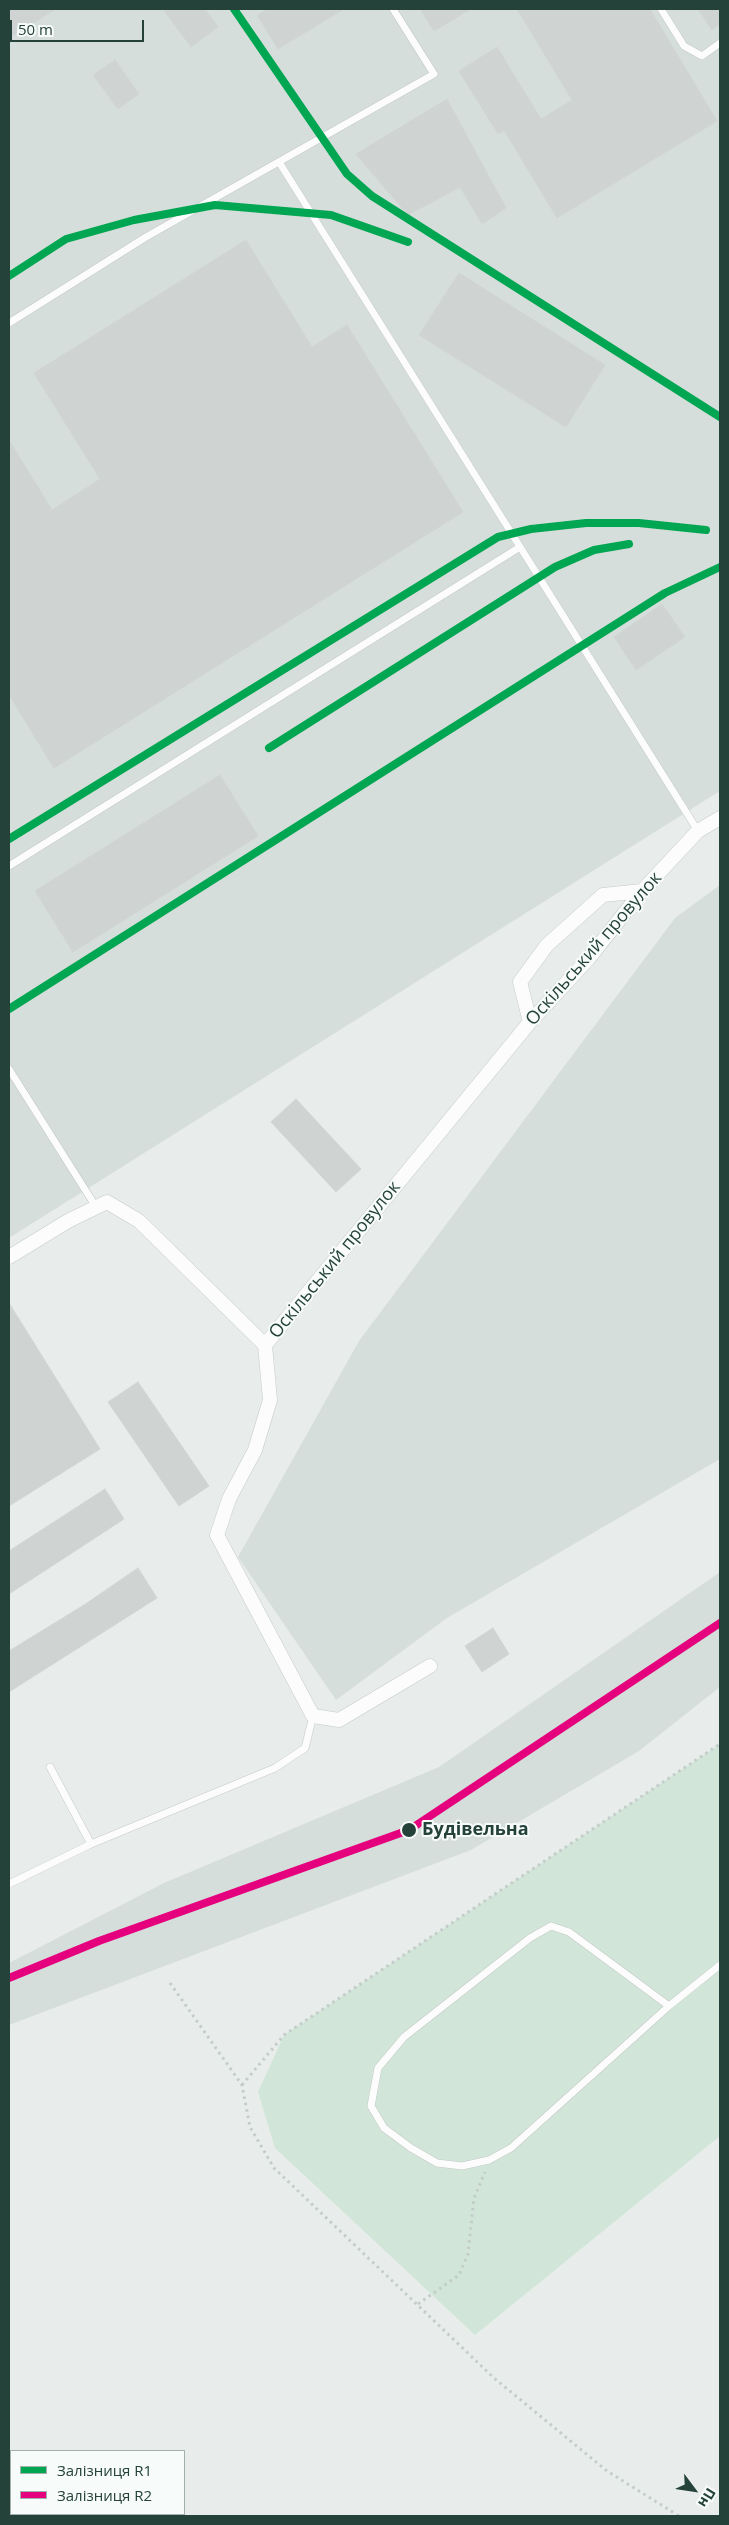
<!DOCTYPE html>
<meta charset="utf-8">
<style>
body{margin:0}
#map{position:relative;width:729px;height:2525px;overflow:hidden;background:#e8edeb;font-family:"Open Sans",sans-serif}
canvas{display:block}
.frame{position:absolute;inset:0;border:10px solid #24423a;pointer-events:none}
.legend{position:absolute;left:10px;top:2450px;width:175px;height:65px;box-sizing:border-box;background:#f7fbf9;border:1px solid #a3b1ad;margin:0;padding:6px 9px;list-style:none;font-size:15px;color:#24423a}
.legend li{display:flex;align-items:center;gap:10px;height:25px}
.legend b{width:25px;border:1px solid #a3b1ad}
.north{position:absolute;left:669px;top:2465px;width:50px;height:50px;-webkit-text-stroke:4px #f7fbf9;paint-order:stroke;rotate:121deg;font-size:14px;font-weight:700;line-height:20px;text-align:center;color:#24423a}
.north::after{content:'';display:block;margin:auto;width:18px;height:22px;background:#24423a;clip-path:polygon(50% 0,100% 100%,50% 72%,0 100%)}
.scale{position:absolute;left:10px;top:20px;width:134px;height:22px;box-sizing:border-box;border:2px solid #24423a;border-top:0;padding-left:6px;font-size:15px;line-height:18px;white-space:nowrap;color:#24423a;-webkit-text-stroke:4px #f7fbf9;paint-order:stroke}
</style>
<div id="map">
<canvas width="729" height="2525"></canvas>
<div class="frame"></div>
<ul class="legend">
<li><b style="height:6px;background:#00a651"></b>Залізниця R1</li>
<li><b style="height:6px;background:#e5007d"></b>Залізниця R2</li>
</ul>
<div class="north">Пн</div>
<div class="scale">50 m</div>
</div>
<script>
const context = document.querySelector('canvas').getContext('2d');
context.lineJoin = 'round';
function fill(path, color) { context.fillStyle = color; context.fill(path, 'evenodd'); }
const shape = rows => new Path2D(rows.map(r => 'M' + r).join(''));
function stroke(path, color, width, dash) { context.strokeStyle = color; context.lineWidth = width; context.lineCap = dash ? 'butt' : 'round'; context.setLineDash(dash || []); context.stroke(path); }
function drawText(font, color, halo, rows, align = 'center') {
  context.font = font + ' "Open Sans",sans-serif'; context.lineWidth = 4; context.setLineDash([]); context.textBaseline = 'middle'; context.strokeStyle = halo; context.fillStyle = color; for (const [text, x, y, turn = 0] of rows) {
    context.save(); context.translate(x, y); context.rotate((+turn || 0) * Math.PI / 180); context.textAlign = isNaN(turn) ? turn : align; if (halo) context.strokeText(text, 0, 0); context.fillText(text, 0, 0); context.restore();
  }
}
fill(shape([
 [9,9,720,9,720,791,9,1238],
 [720,885,720,1459,447,1618,336,1700,238,1557,359,1341,675,918],
 [720,1572,720,1687,639,1751,471,1850,9,2025,9,1963,164,1883,439,1767]
]), '#d6dedb');
fill(shape([
 [720,1744,720,2136,475,2335,275,2148,258,2092,284,2035]
]), '#d1e6d8');
const building = shape([
 [9,9,56,9,9,38,9,9],
 [163,9,205,9,218,27,191,47,163,9],
 [268,9,344,9,278,49,257,15,268,9],
 [420,9,471,9,434,31,420,9],
 [517,9,650,9,717,121,557,218,504,130,498,134,459,71,497,47,541,119,572,100,517,9],
 [698,9,720,9,720,24,712,30,698,9],
 [115,60,139,94,118,109,93,75,115,60],
 [447,99,506,208,482,224,460,187,408,215,356,154,447,99],
 [246,240,312,347,347,325,463,512,54,768,9,695,9,440,52,510,100,479,34,373,246,240],
 [459,273,605,365,566,427,419,335,459,273],
 [662,604,685,637,636,670,614,637,662,604],
 [220,775,258,836,73,952,35,891,220,775],
 [296,1099,361,1169,336,1192,271,1122,296,1099],
 [9,1303,100,1449,9,1506,9,1303],
 [138,1382,209,1486,179,1506,108,1402,138,1382],
 [105,1489,124,1519,9,1594,9,1551,105,1489],
 [138,1568,157,1598,9,1692,9,1651,84,1605,138,1568],
 [493,1628,509,1654,482,1672,465,1646,493,1628]
]);
fill(building, '#cfd4d2');
stroke(building, '#d1d6d4', 1);
const lane = shape([
 [661,9,684,46,702,56,720,43],
 [279,162,698,831],
 [9,323,146,237,434,74,393,9],
 [9,866,520,547],
 [9,1069,96,1207],
 [50,1767,91,1844],
 [9,1884,91,1844,275,1768,305,1748,313,1716],
 [669,2006,569,1932,551,1926,530,1938,404,2037,378,2068,371,2106,384,2128,411,2148,437,2163,462,2166,489,2160,511,2148,669,2006,720,1965]
]);
const street = shape([
 [530,1022,520,982,547,945,603,895,642,891],
 [9,1257,68,1221,107,1202,139,1221,265,1345],
 [430,1666,339,1720,313,1716,217,1535,229,1499,255,1450,270,1400,265,1345,530,1022,589,958,642,891,698,831,720,818]
]);
stroke(lane, '#c5cac8', 8);
stroke(street, '#c5cac8', 15);
stroke(shape([
 [170,1983,242,2085,250,2127,274,2168,494,2378,607,2471,679,2516],
 [242,2085,284,2035,720,1744],
 [418,2304,459,2275,468,2254,474,2198,485,2172]
]), '#c3ccca', 3, [2.5, 4]);
stroke(lane, '#fcfcfc', 7);
stroke(street, '#fcfcfc', 14);
stroke(shape([
 [234,9,347,174,372,196,720,417],
 [9,276,66,239,134,220,215,205,331,215,408,242],
 [269,748,555,567,594,550,629,544],
 [9,839,498,537,531,529,586,523,639,523,706,530],
 [9,1009,665,593,720,567]
]), '#00a651', 8);
stroke(shape([
 [9,1978,99,1941,409,1830,720,1623]
]), '#e5007d', 8);
for (const [x, y, r, color] of [
 [409,1830,8,"#24423a"]
]) { const dot = new Path2D(); dot.arc(x, y, r, 0, 2 * Math.PI); context.fillStyle = color; context.fill(dot); stroke(dot, '#f7fbf9', 2); }
drawText('18px', '#24423a', '#f7fbf9', [
 ["Оскільський провулок",594,949,-49],
 ["Оскільський провулок",335,1260,-51]
]);
drawText('bold 18px', '#24423a', '#f7fbf9', [
 ["Будівельна",422,1830]
], 'left');
</script>
